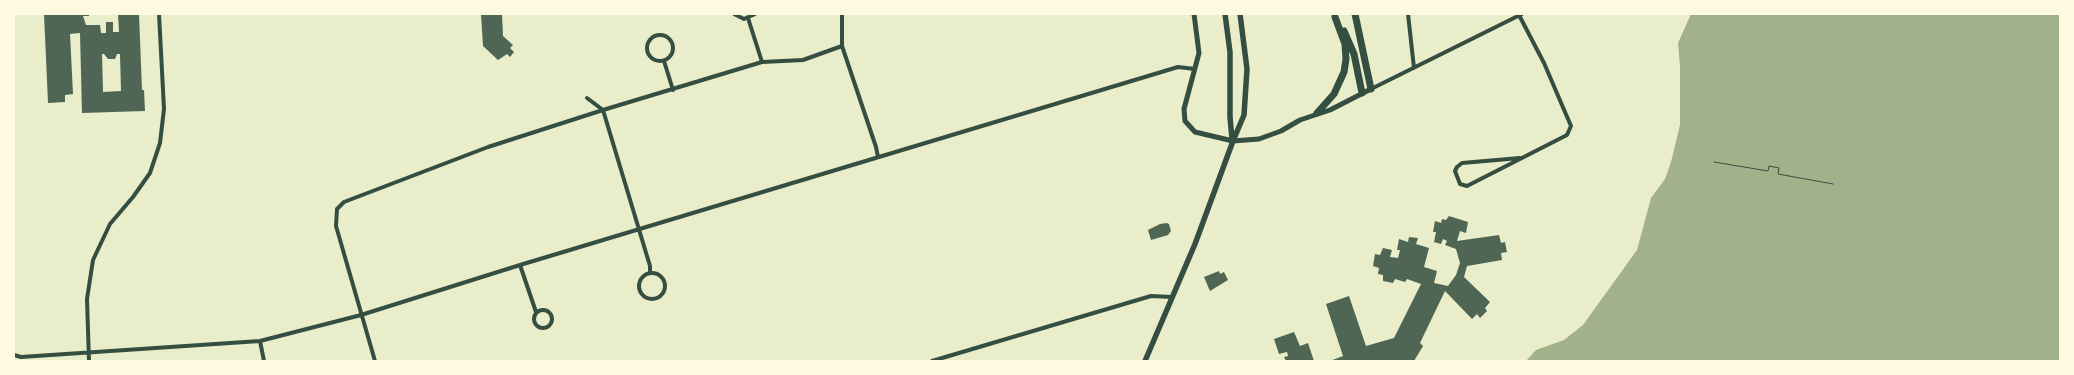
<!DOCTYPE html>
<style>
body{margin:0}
#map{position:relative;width:2074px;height:375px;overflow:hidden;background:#e9edc9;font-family:"PT Sans",sans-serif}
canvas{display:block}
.frame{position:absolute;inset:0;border:15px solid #fefae0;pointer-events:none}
</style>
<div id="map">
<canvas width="2074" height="375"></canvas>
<div class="frame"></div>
</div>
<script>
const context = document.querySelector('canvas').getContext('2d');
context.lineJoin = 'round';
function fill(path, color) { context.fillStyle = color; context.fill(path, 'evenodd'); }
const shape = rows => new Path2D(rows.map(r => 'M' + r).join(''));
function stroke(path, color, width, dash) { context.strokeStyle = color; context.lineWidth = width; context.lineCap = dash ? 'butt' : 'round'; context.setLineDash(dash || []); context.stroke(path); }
fill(shape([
 [1691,14,2060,14,2060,361,1526,361,1536,350,1564,340,1583,325,1637,250,1651,198,1665,179,1671,162,1680,125,1680,66,1678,43]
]), '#a3b18a');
fill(shape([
 [44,14,89,14,89,16,83,16,86,25,100,25,101,33,106,33,106,22,113,22,113,32,119,32,118,14,139,14,142,90,144,90,145,111,82,113,80,33,70,34,73,94,65,95,65,102,48,103],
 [102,54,104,54,108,59,115,59,117,54,120,54,121,91,103,92],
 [481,14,502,14,503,36,513,45,510,48,514,52,510,57,507,54,498,60,483,46],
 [1449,216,1468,222,1466,233,1460,231,1457,241,1499,235,1501,243,1505,242,1507,252,1501,253,1502,260,1467,266,1464,277,1490,302,1485,308,1487,311,1480,318,1477,314,1472,319,1445,291,1420,343,1423,346,1414,361,1330,361,1343,356,1326,304,1349,296,1366,346,1394,338,1421,284,1407,279,1405,282,1395,279,1393,283,1383,281,1383,275,1378,274,1379,268,1373,266,1375,254,1380,255,1383,248,1392,250,1390,257,1398,258,1400,250,1397,250,1399,239,1408,242,1409,237,1418,238,1416,244,1429,248,1424,267,1437,271,1434,283,1448,286,1456,275,1460,263,1456,249,1445,245,1447,241,1443,239,1441,244,1434,242,1436,232,1433,232,1435,221,1441,223,1442,219,1446,220],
 [1167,223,1169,224,1171,231,1168,235,1151,240,1148,230,1160,224],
 [1219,271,1220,274,1224,272,1228,280,1210,291,1204,277],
 [1294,332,1300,346,1308,343,1314,361,1286,361,1284,357,1288,356,1287,352,1279,354,1274,339]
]), '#4f6655');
stroke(shape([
 [1714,162,1768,171,1769,166,1779,168,1778,174,1833,184]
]), '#344e41', 1);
stroke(shape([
 [734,14,744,19,755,14],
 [842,14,842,46,876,147,878,157],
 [1408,14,1414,68],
 [1519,15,1544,63,1571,126,1567,135,1467,186,1460,184,1455,171,1457,167,1462,163,1520,158],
 [748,18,762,62],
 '647 48a13 13 0 1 1 26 0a13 13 0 1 1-26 0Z',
 [664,61,673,90],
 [1371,89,1522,14],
 [587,98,603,110],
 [603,110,650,266,650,273],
 [520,265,536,312],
 '639 286a13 13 0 1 1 26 0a13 13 0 1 1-26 0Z',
 '534 319a9 9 0 1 1 18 0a9 9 0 1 1-18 0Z',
 [260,341,264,361],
 [14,355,21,357,260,341,361,315,520,265,1178,67,1195,69],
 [89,361,87,299,93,260,110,224,133,197,150,173,160,143,164,109,159,14],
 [375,361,336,226,337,209,344,202,488,147,603,110,762,62,803,60,842,46],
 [932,361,1151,296,1172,297]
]), '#344e41', 4);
stroke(shape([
 [1194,14,1199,53,1184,109,1185,121,1195,132,1233,141,1259,139,1281,131,1300,120,1330,110,1371,89]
]), '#344e41', 5);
stroke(shape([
 [1225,14,1230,52,1230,117,1232,139],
 [1145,361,1195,244,1233,141,1244,115,1247,69,1240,14]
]), '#344e41', 5.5);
stroke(shape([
 [1355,14,1371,89],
 [1344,31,1354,54,1362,93],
 [1317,113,1334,94,1344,72,1346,59,1345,44,1335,17]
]), '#344e41', 7);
</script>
